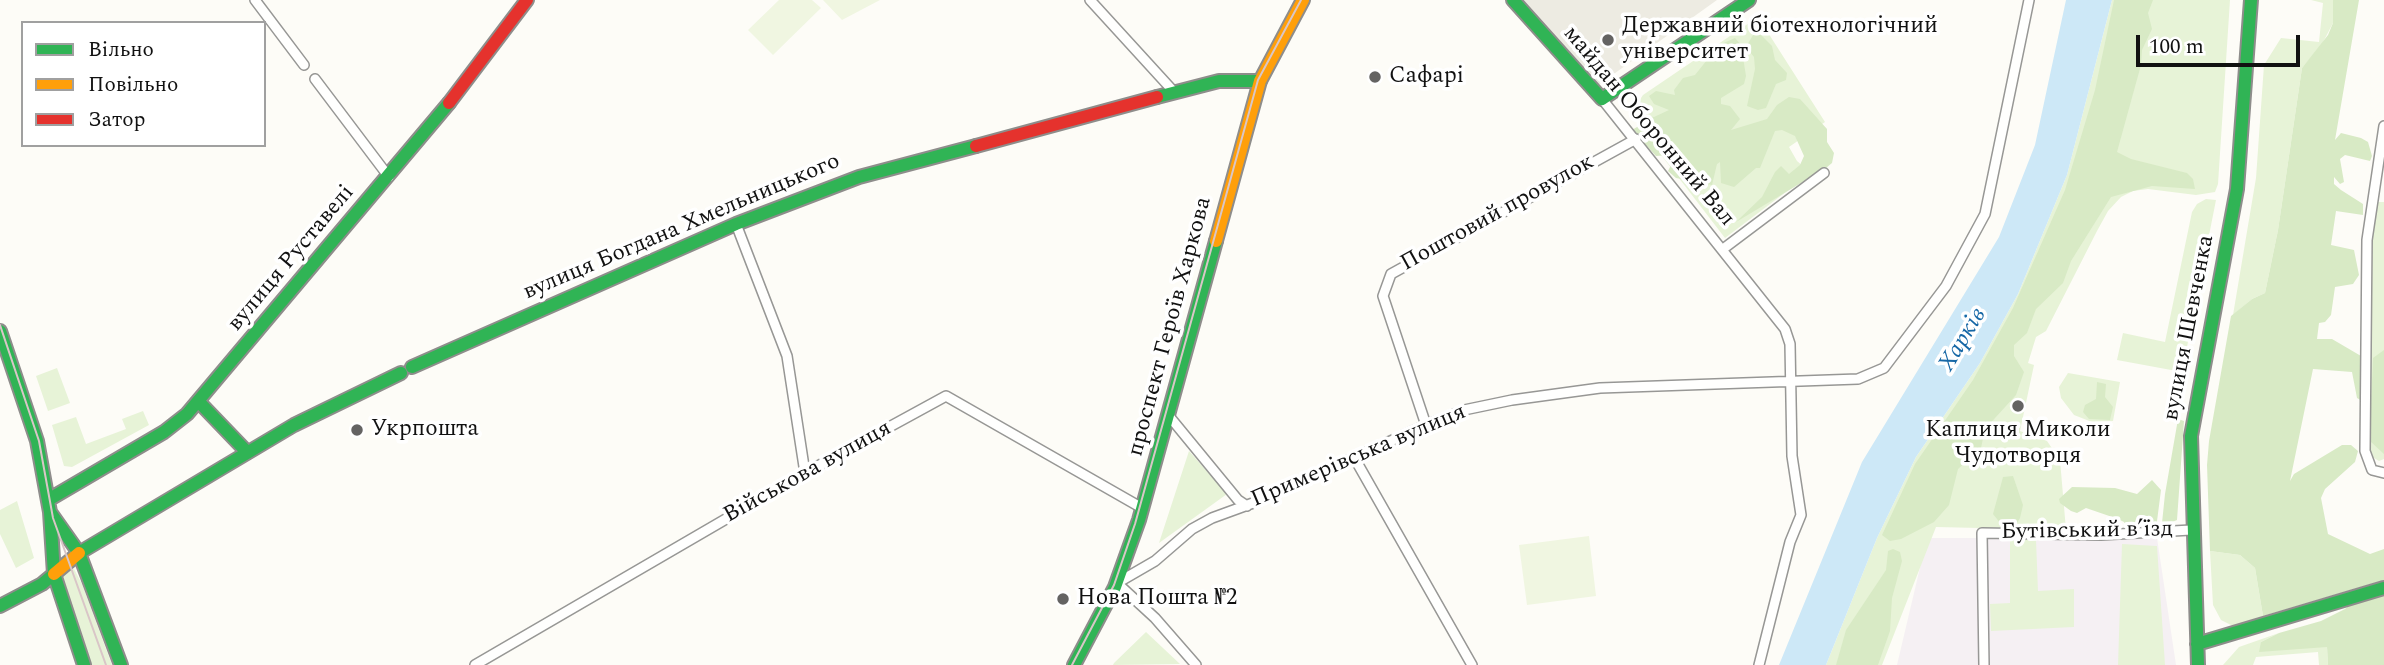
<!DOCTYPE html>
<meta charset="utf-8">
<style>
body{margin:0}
#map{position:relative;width:2384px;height:665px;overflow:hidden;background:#fdfcf7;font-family:Spectral,serif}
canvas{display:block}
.legend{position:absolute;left:21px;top:21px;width:245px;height:126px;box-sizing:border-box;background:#fff;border:2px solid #a0a0a0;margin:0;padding:9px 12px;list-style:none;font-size:21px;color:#111}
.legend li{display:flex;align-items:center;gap:14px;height:35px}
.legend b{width:35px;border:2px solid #a0a0a0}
.scale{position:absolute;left:2136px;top:35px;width:164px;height:32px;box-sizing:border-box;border:4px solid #111;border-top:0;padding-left:9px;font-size:21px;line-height:24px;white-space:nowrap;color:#111;-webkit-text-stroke:5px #fff;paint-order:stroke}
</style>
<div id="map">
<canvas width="2384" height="665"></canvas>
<ul class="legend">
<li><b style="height:9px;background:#30b455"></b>Вільно</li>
<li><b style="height:9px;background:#ff9f0a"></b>Повільно</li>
<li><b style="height:9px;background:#e5322d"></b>Затор</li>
</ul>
<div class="scale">100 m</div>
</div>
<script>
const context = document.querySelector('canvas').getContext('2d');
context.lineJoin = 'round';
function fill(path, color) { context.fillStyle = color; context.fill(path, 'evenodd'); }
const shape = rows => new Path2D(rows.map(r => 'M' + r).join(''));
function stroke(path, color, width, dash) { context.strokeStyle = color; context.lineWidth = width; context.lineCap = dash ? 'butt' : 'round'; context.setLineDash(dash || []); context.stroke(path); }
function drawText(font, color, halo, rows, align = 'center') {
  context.font = font + ' Spectral,serif'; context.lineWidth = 7; context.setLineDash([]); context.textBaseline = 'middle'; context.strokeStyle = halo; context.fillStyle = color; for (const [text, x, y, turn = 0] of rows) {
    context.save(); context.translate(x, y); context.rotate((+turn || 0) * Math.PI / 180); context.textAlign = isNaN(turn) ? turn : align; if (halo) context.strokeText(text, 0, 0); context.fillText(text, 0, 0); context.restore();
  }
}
fill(shape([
 [1927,538,2157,538,2176,665,1897,665]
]), '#f5f0f3');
fill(shape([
 [2112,0,2230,0,2218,184,2215,192,2196,195,2148,189,2133,191,2121,197,2108,211,2097,231,2046,331,2036,337,2028,363,2034,365,2020,431,2047,441,2060,460,2066,530,1936,527,1882,665,1826,665,1877,538,1916,457,1980,363,2018,294,2067,175],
 [2311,0,2333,0,2333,23,2321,46,2302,68,2278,230,2265,293,2252,299,2233,315,2256,178,2264,65,2281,38,2319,42,2323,3],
 [1758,17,1825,122,1789,147,1797,161,1811,173,1725,238,1638,125,1633,110,1643,95],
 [2206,199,2216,200,2182,372,2117,360,2123,333,2165,342,2192,212,2197,204],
 [2378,202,2384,202,2384,459,2379,461,2369,455,2368,444,2372,241],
 [57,368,70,403,48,411,36,376],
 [2068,373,2120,382,2113,421,2092,422,2074,415,2061,398,2059,387],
 [143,411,149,425,72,467,64,466,52,425,76,417,86,444,126,429,122,419],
 [1189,451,1227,494,1159,543],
 [17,501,34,558,16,568,0,534,0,510],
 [2010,538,2036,540,2038,591,2074,589,2074,627,1991,631,1990,604,2010,603],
 [2122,544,2157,546,2165,665,2118,665],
 [2210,551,2240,555,2255,568,2263,616,2233,626,2221,620,2213,605],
 [74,569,82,584,112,665,91,665,62,574],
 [1146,632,1180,664,1113,665,1114,663],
 [2279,633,2261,642,2327,647,2328,665,2319,665,2318,652,2256,657,2253,665,2223,665,2239,647]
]), '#e7f3d7');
fill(shape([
 [2114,0,2153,0,2148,13,2152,29,2142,50,2141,65,2117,152,2131,159,2187,173,2193,179,2195,189,2152,186,2111,197,2071,261,2063,283,2036,309,2027,333,2014,345,2014,356,2024,372,2016,395,1985,429,1981,448,1958,469,1949,505,1934,522,1901,539,1890,541,1882,535,1915,464,1973,380,2013,308,2065,190,2095,90],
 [2333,0,2359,0,2335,140,2341,133,2361,138,2368,142,2372,156,2370,161,2345,155,2340,159,2344,182,2340,184,2334,177,2334,184,2341,190,2363,204,2363,215,2336,211,2331,245,2354,250,2359,275,2353,284,2335,287,2331,315,2325,322,2319,323,2317,339,2332,339,2361,356,2364,364,2362,401,2357,398,2352,372,2313,369,2290,481,2294,474,2342,445,2351,445,2358,451,2355,462,2325,489,2321,498,2328,534,2370,554,2384,549,2384,580,2263,616,2255,568,2240,555,2210,551,2207,465,2209,441,2231,316,2252,299,2265,293,2278,230,2302,68,2328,35,2333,23],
 [1756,30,1772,46,1775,60,1787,73,1786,80,1776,84,1766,108,1758,110,1747,106,1755,69,1754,57,1746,47],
 [1735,38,1741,45,1746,76,1744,84,1721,98,1721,104,1730,106,1740,119,1731,130,1767,119,1777,105,1789,97,1800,99,1827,129,1827,142,1834,153,1832,163,1826,168,1736,222,1762,197,1775,172,1781,166,1789,174,1800,165,1804,156,1795,136,1782,130,1775,131,1760,168,1756,168,1734,187,1721,183,1720,162,1717,164,1712,185,1676,178,1668,171,1673,161,1669,155,1656,156,1632,130,1642,124,1646,116,1654,117,1669,110,1654,104,1649,96,1656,91,1675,95,1674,90,1683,78,1695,75,1719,45],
 [2384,350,2384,454,2370,441,2370,429,2373,358],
 [2097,382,2106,384,2105,397,2113,407,2110,420,2089,419,2083,412,2085,405,2096,399],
 [2178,419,2184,421,2177,520,2165,525,2162,523,2165,494],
 [2013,476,2023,505,2020,518,2014,528,2001,524,1993,514,2003,477],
 [2152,480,2161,490,2156,529,2127,530,2124,522,2118,519,2086,508,2077,513,2071,511,2060,503,2059,499,2072,487,2115,488,2137,494],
 [1893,549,1900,552,1902,561,1892,598,1890,631,1878,665,1836,665,1846,630,1886,570,1888,551],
 [2384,588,2384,665,2328,665,2327,647,2259,652,2261,642,2279,633,2321,621,2345,609,2360,595]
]), '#d8eac5');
fill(shape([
 [779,0,812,0,821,8,773,55,748,30],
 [823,0,880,0,842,20],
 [1589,536,1596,596,1527,605,1519,545]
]), '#f0f6e1');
fill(shape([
 [1521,0,1717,0,1597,86]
]), '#edebe2');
fill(shape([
 [2066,0,2112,0,2067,175,2018,294,1980,363,1916,457,1877,538,1826,665,1779,665,1862,462,1999,237,2035,145]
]), '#cde8f7');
const street = shape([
 [255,0,304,65],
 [1090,0,1175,93],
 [315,79,389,177],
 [1602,99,1785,329,1790,344,1792,456,1801,515,1790,542,1759,665],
 [2384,126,2367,240,2365,451,2372,470,2384,473],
 [736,224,787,356,805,473],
 [1723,249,1824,173],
 [1169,416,1238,500,1247,506],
 [1426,425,1383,296,1391,274,1636,139],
 [1355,459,1472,665],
 [475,665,805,473,946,396,1142,508],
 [1196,665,1155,618,1117,583,1155,561,1192,529,1212,518,1253,503,1426,425,1464,410,1512,400,1600,388,1858,379,1884,368,1946,286,1985,214,2029,0],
 [1984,665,1982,533,2101,535,2191,530]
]);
const fast = shape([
 [1513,0,1602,99,1749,0],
 [1157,97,1219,81,1260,81],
 [0,331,37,441,50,512,54,574,84,665],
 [412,367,736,224,859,177,976,146],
 [199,402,247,452],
 [48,500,164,432,187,414,449,103],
 [50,512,79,553,121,665],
 [79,553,294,425,401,373],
 [0,606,42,584,54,574],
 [2197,644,2384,588],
 [1074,665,1115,587,1139,520,1216,241],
 [2198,665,2191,436,2237,189,2251,0]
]);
const slow = shape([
 [1216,241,1260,81,1303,0],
 [54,574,79,553]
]);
const jam = shape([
 [449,103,527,0],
 [976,146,1157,97]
]);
stroke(street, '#979795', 12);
stroke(fast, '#8e8d8b', 16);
stroke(slow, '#8e8d8b', 16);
stroke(jam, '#8e8d8b', 16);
stroke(street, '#fffffe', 9);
stroke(fast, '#30b455', 12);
stroke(slow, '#ff9f0a', 12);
stroke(jam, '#e5322d', 12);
stroke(shape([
 [0,325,39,441,53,518,106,665],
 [1072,665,1114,585,1135,524,1258,80,1301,0]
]), '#d9c6c7', 2);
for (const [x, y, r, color] of [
 [1608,40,7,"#646362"],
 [1375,77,7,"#646362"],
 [2018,406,7,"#646362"],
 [357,430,7,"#646362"],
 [1063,599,7,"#646362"]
]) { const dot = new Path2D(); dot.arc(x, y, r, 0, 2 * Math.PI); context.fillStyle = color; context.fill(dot); stroke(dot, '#fff', 2.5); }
drawText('23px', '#111', '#fff', [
 ["Державний біотехнологічний",1622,27],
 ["університет",1622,53],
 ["Сафарі",1389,77],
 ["Укрпошта",371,430],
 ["Каплиця Миколи",2018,431,"center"],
 ["Чудотворця",2018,457,"center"],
 ["Нова Пошта №2",1077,599]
], 'left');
drawText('23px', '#111', '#fff', [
 ["майдан Оборонний Вал",1648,127,50],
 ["Поштовий провулок",1498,214,-29],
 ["вулиця Богдана Хмельницького",682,228,-23],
 ["вулиця Руставелі",292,259,-50],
 ["проспект Героїв Харкова",1171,327,-75],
 ["вулиця Шевченка",2190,328,-79],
 ["Примерівська вулиця",1359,457,-23],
 ["Військова вулиця",808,473,-29],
 ["Бутівський в’їзд",2087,532,-1]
]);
drawText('italic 24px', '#1768a6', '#fff', [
 ["Харків",1964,340,-59]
]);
</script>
